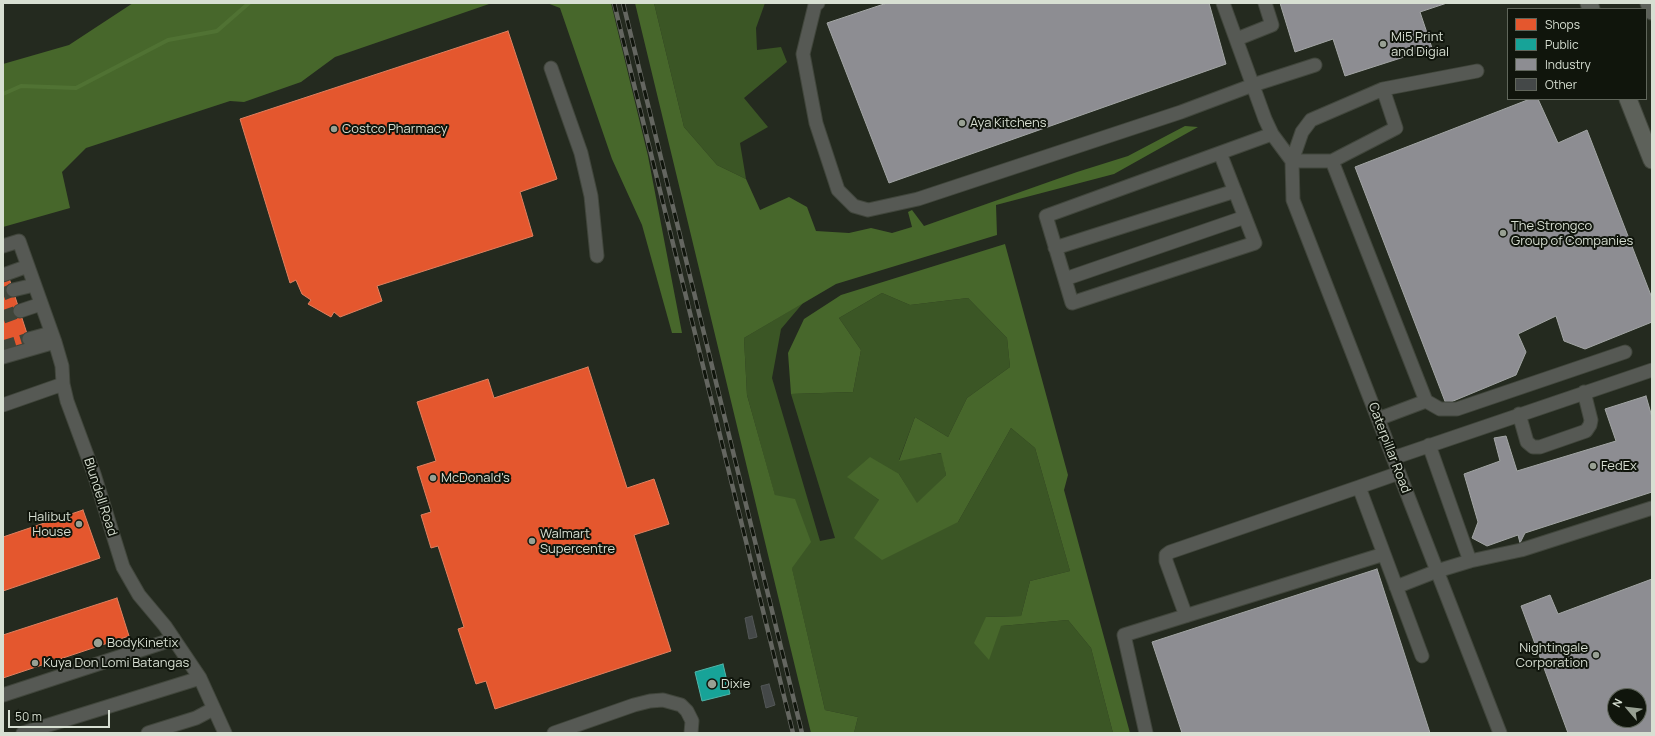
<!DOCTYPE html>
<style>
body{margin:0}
#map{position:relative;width:1655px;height:736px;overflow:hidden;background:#242a1f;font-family:Manrope,sans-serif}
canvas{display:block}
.frame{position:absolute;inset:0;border:4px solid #d7dfd2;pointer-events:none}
.legend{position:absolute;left:1507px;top:8px;width:140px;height:92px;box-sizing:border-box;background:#10150c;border:1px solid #60665b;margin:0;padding:5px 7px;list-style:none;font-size:12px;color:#d7dfd2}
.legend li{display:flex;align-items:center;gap:8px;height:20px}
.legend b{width:20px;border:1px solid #60665b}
.north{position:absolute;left:1607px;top:688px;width:40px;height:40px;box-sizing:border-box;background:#10150c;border:1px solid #60665b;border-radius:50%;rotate:298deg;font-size:11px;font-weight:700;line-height:16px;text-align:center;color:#d7dfd2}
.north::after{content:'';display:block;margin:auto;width:14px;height:18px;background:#98a093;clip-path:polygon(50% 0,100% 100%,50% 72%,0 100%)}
.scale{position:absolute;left:8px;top:710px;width:102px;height:18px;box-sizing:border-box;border:2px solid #d7dfd2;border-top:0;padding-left:5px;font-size:12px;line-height:14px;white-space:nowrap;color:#d7dfd2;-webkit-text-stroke:3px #10150c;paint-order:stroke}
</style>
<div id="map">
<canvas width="1655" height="736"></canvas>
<div class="frame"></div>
<ul class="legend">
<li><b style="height:11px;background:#e4572e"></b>Shops</li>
<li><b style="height:11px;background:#17a398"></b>Public</li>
<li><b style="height:11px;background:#8d8d92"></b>Industry</li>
<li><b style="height:11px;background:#444848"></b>Other</li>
</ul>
<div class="north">N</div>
<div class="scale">50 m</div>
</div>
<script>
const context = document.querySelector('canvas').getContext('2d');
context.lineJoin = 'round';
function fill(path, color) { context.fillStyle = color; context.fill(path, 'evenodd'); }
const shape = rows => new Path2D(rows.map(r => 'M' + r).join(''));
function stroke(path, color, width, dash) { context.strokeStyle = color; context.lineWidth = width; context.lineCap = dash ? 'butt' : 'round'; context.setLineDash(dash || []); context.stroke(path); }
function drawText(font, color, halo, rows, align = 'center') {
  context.font = font + ' Manrope,sans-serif'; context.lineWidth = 4; context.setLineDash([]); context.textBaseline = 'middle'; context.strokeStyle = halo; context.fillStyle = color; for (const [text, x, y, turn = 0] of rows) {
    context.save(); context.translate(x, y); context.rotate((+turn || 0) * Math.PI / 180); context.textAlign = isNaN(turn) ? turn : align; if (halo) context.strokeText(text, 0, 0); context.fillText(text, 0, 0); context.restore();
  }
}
fill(shape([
 [654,3,765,3,756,28,757,50,781,47,787,62,744,98,768,127,740,143,746,179,717,165,684,127],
 [882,293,910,305,968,298,1007,338,1010,367,967,398,948,437,915,417,899,460,942,453,946,475,917,504,899,474,848,477,879,500,958,522,1011,428,1035,448,1070,571,1030,581,1021,616,986,617,1001,626,1068,620,1091,648,1113,733,854,733,858,717,825,710,775,496,747,395,744,338,803,303,781,329,772,378,820,541,835,538,791,394,853,392,861,350,839,318]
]), '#3b5625');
fill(shape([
 [133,3,492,3,335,57,301,82,244,102,230,101,86,148,62,172,70,208,3,227,3,64,69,45],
 [547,3,611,3,648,156,682,333,672,333,642,225,612,159,560,8],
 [635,3,654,3,684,127,717,165,746,179,760,210,789,197,807,207,816,231,849,233,871,228,892,233,912,227,908,212,912,210,924,226,1077,172,1128,156,1185,126,1198,127,1114,174,996,205,997,235,836,284,744,338,747,395,775,495,795,499,811,542,792,568,825,710,858,717,854,733,811,733],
 [1005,244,1068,475,1064,490,1130,733,1113,733,1091,648,1068,620,1001,626,989,660,974,643,986,617,1021,616,1030,581,1070,571,1035,448,1011,428,958,522,882,560,854,538,879,500,847,477,870,457,899,474,917,503,946,475,941,453,899,461,915,417,948,437,967,398,1010,367,1007,338,968,298,910,305,882,293,839,318,861,350,853,392,791,394,788,353,804,319,841,295]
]), '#47672b');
const shops = shape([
 [508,31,557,179,520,192,533,236,377,286,382,301,340,317,334,312,331,317,308,304,311,300,302,294,296,280,290,283,240,119,508,31],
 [8,275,31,346,3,355,3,276,8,275],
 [588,367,627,488,654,479,669,524,634,535,671,651,495,709,486,681,476,684,458,629,464,627,438,546,431,548,421,515,431,512,417,467,436,461,417,402,488,379,494,398,588,367],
 [83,510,100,558,3,591,3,537,83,510],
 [117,598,129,636,3,678,3,635,117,598]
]);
fill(shops, '#e4572e');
stroke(shops, '#e0805f', 1);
const public = shape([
 [723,664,730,694,702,701,695,672,723,664]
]);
fill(public, '#17a398');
stroke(public, '#51b5a9', 1);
const industry = shape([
 [887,3,1209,3,1226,64,889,183,827,23,887,3],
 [1280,3,1447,3,1420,12,1432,48,1345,76,1333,39,1295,52,1280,3],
 [1530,99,1538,99,1558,143,1587,130,1652,298,1652,322,1585,349,1564,341,1556,316,1518,334,1526,352,1516,375,1446,404,1355,167,1530,99],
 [1646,396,1652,417,1652,492,1525,533,1520,543,1518,535,1487,546,1472,538,1478,522,1464,474,1500,461,1494,438,1506,436,1517,471,1616,441,1605,409,1646,396],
 [1377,569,1430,733,1182,733,1152,642,1377,569],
 [1652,579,1652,733,1568,733,1521,606,1550,595,1558,614,1652,579],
 [1615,696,1639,696,1639,720,1615,720,1615,696]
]);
fill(industry, '#8d8d92');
stroke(industry, '#a3a6a5', 1);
stroke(shape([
 [3,94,21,86,76,88,168,40,217,31,249,3]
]), '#507233', 4);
const building = shape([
 [752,616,757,637,749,639,745,618,752,616],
 [769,684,775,705,766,708,761,686,769,684]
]);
fill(building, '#444848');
stroke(building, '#535757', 1);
stroke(shape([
 [3,294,13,290],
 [3,317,20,311],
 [3,347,29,339]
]), '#3f453a', 13, [13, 6]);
const minor = shape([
 [818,3,815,5,803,54,816,123,838,190,854,206,868,210,918,199,1181,112,1253,85,1315,65],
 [1223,3,1265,119,1272,134,1292,161],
 [1237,39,1272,25,1265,3],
 [551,68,581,153,591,196,597,256],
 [1383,89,1477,71],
 [1220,153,1255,243,1072,303,1046,216,1272,134],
 [1292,161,1332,161,1426,401,1378,419],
 [1332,161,1396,128,1383,89,1311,120,1302,132,1292,161,1293,200,1500,733],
 [3,246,19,241,55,342,62,366,63,384,67,401,94,474,123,567,139,595,165,626,200,678,225,733],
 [1055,248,1235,191],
 [3,275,28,266],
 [1065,279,1245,217],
 [13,290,34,285],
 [20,311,41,304],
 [29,339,51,333],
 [3,357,55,342],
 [1426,401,1440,409,1457,409,1625,352],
 [3,405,63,384],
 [1519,414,1527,442,1533,447,1540,447,1586,431,1590,425,1591,420,1584,392],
 [1429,445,1470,561],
 [1393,458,1652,370],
 [1384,554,1359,487,1399,473],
 [1396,587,1437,571,1470,561,1521,550,1652,508],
 [1186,616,1166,561,1166,555,1170,552,1359,487],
 [3,695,174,639],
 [23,733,200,678],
 [148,733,196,718,213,709],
 [554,733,634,705,650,701,663,700,681,705,687,711,692,721,691,733],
 [1146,733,1124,635,1384,554,1422,656]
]);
const major = shape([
 [1589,3,1591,9],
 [1649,3,1652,11],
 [1628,99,1652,160]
]);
stroke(minor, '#41463c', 15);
stroke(major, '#41463c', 19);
stroke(minor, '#565954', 13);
stroke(major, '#5d615a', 17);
const rail = shape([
 [614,3,793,733],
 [623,3,802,733]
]);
stroke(rail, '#646660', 4.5);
stroke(rail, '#10150c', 3, [9]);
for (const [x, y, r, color] of [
 [1383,44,4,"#98a093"],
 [962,123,4,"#98a093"],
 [334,129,4,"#98a093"],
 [1503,233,4,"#98a093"],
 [1593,466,4,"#98a093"],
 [433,478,4,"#98a093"],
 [79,524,4,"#98a093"],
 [532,541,4,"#98a093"],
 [98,643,5,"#98a093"],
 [1596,655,4,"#98a093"],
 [35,663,4,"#98a093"],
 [712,684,5,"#98a093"]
]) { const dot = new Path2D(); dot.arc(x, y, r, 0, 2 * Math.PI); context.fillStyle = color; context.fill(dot); stroke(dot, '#10150c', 1.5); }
drawText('13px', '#d7dfd2', '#10150c', [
 ["Mi5 Print",1391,37],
 ["and Digial",1391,52],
 ["Aya Kitchens",970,123],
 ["Costco Pharmacy",342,129],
 ["The Strongco",1511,226],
 ["Group of Companies",1511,241],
 ["FedEx",1601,466],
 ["McDonald's",441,478],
 ["Halibut",71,517,"right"],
 ["House",71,532,"right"],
 ["Walmart",540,534],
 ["Supercentre",540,549],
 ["BodyKinetix",107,643],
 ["Nightingale",1588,648,"right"],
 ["Corporation",1588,663,"right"],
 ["Kuya Don Lomi Batangas",43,663],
 ["Dixie",721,684]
], 'left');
drawText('13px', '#d7dfd2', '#10150c', [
 ["Caterpillar Road",1389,448,69],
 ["Blundell Road",100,497,72]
]);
</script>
